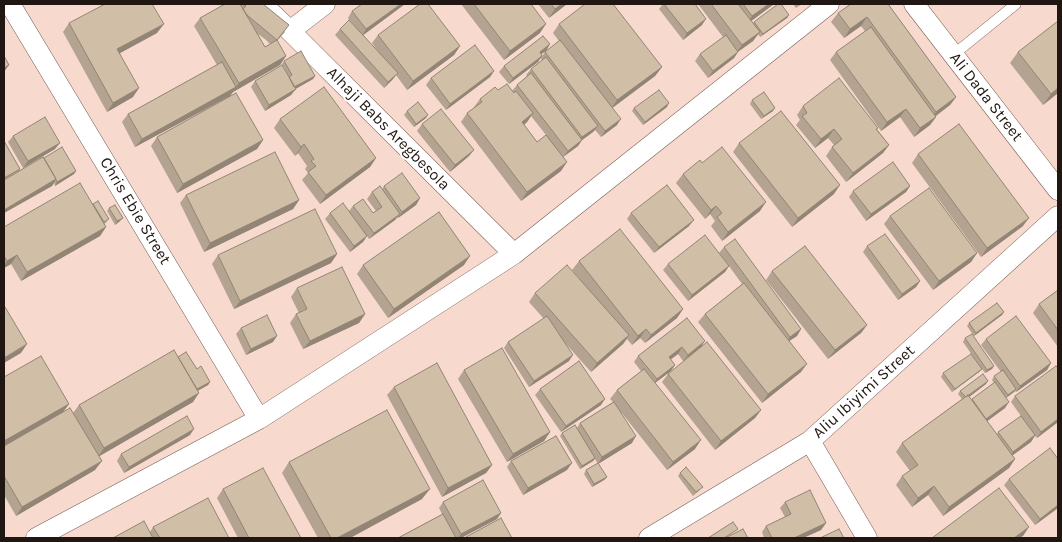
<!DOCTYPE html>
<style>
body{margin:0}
#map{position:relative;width:1062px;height:542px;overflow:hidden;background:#f8d9ce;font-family:Karla,sans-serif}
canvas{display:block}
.frame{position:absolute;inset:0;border:5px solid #201612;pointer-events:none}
</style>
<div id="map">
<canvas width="1062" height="542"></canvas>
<div class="frame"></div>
</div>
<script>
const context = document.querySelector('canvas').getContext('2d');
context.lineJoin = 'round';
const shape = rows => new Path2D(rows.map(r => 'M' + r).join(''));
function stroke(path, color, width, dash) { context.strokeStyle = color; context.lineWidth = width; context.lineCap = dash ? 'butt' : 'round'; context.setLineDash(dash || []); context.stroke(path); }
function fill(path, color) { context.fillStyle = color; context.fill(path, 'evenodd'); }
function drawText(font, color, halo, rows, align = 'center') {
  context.font = font + ' Karla,sans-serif'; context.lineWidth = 4; context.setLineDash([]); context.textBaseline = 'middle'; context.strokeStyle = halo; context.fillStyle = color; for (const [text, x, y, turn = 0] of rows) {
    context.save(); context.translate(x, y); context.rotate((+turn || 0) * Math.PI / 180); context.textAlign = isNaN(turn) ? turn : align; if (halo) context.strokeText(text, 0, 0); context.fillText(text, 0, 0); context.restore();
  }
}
const lane = shape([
 [953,55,1016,4]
]);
const street = shape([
 [10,4,259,419],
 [262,4,290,31,514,254],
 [914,4,1058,190],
 [290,31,325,4],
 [810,441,867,538],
 [36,538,259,419,514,254,829,4],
 [649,538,810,441,1058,216]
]);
stroke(lane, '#765c52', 11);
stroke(street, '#765c52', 21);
stroke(lane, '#fff', 10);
stroke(street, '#fff', 20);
fill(shape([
 [225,4,263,4,285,32,277,41,286,56,280,65,233,92,230,96,135,147,122,122,128,114,217,65,194,26,200,18],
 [258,34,266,40,270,44,265,47],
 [405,4,363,35,379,53,372,43,378,35,460,46,454,55,407,90,396,75,393,79,384,88,335,35,340,29,354,25,348,18,352,11],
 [461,4,531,4,540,33,504,60],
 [538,4,567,4,549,18],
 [663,4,695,4,702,25,683,40,659,9],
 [698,4,774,4,751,21,753,23,754,22,789,15,787,18,760,37,758,34,753,41,738,52,734,58,708,78,695,61,700,54,723,37],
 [793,4,802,4,796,8],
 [888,4,956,97,950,105,936,116,936,117,930,125,914,137,900,117,881,131,830,60,836,52,865,31,861,26,844,38,831,22,838,13],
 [69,23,157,33,120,53,133,97,107,112,63,32],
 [559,24,662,67,655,76,612,108,617,125,601,137,595,130,593,132,582,140,578,146,563,157,561,171,521,201,461,122,467,113,474,108,474,107,480,99,498,90,512,91,517,85,527,76,526,75,531,69,542,60,540,58,538,62,509,84,499,72,504,66,550,44,546,51,541,54,542,56,545,52,559,41,553,33],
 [531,116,546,135,537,142,524,125,527,122],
 [1018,52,1058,93,1043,105,1010,63],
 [284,61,315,76,313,79,295,89,291,95,265,111,251,87,255,81,289,77,282,64],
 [494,71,490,77,446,110,426,85,431,78],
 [752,100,773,111,761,119,750,104],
 [803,106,877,129,889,145,883,153,846,182,826,156,832,147,834,145,828,138,815,148,796,125,800,120,797,115],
 [667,107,643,125,632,111,634,108],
 [407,111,426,118,414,127,404,115],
 [280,119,376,158,370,167,320,204,302,180,308,173,305,169,307,166,298,153,295,156,274,128],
 [422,124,469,156,450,172,417,131],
 [13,136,55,149,23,168,8,142],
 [157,137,263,140,257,149,177,193,151,146],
 [4,141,20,169,19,171,44,158,74,174,55,186,54,183,52,186,4,213],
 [739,143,834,194,792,227,733,152],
 [918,154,1023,226,981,257,912,163],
 [702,163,760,211,722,241,711,226,715,221,710,214,705,219,676,183,683,174],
 [384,186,420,198,416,205,398,218,397,217,395,220,369,239,367,236,363,242,350,252,325,219,330,213,349,211,353,206,373,213,376,211,367,199,372,192,382,189],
 [910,186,906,192,866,221,849,197,853,191],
 [186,195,299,200,293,209,204,252,180,203],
 [93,204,107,222,104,224,106,227,100,236,21,281,11,264,4,268,4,227],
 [109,208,120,221,115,225,107,211],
 [631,213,689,226,654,253,627,219],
 [890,216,977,253,971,262,933,290,884,224],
 [867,246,920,281,916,287,898,300,863,252],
 [724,247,801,329,797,336,789,341,801,372,762,403,698,322,705,314,742,284,729,266,725,272,688,301,663,270,668,264,729,266,719,253],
 [337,254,331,263,234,309,212,264,218,255],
 [579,261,683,309,677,318,645,343,640,338,632,345,627,339,623,344,591,372,566,344,569,361,529,387,504,348,508,342,544,319,529,302,535,293,579,278,572,270],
 [363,265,464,265,388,318,357,274],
 [772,271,867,325,861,333,828,359,766,280],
 [297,288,365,314,359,323,303,349,290,323,296,314,299,313,291,297],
 [1058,290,1058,347,1033,313,1039,304],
 [1004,312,1002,315,974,336,967,326,969,323],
 [687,318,701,347,683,361,678,354,670,359,675,365,671,371,655,383,695,449,667,470,621,412,632,443,598,464,595,459,593,461,580,469,560,436,562,433,577,428,580,423,613,402,610,399,617,390,641,371,634,362,638,356],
 [241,328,273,342,246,355,236,334],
 [965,338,992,369,985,373,982,369,979,372,952,392,941,377,943,373,979,365,963,342],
 [986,339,1051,363,1047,370,1016,392,1015,391,1006,398,1005,408,987,421,997,434,998,432,1021,416,1011,402,1015,396,1058,368,1058,422,1037,438,1035,436,1031,442,1012,455,1015,459,1009,468,943,516,928,495,912,507,896,485,902,476,910,471,896,452,902,443,962,399,958,394,960,391,986,384,969,397,971,400,994,383,992,380,994,376,1001,372,981,345],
 [178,357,197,369,210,382,208,385,198,391,193,402,99,456,95,470,16,516,4,495,4,377,69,404,63,412,73,413,79,405],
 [464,370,550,432,544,441,507,462,458,379],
 [668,374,761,410,755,418,715,450,662,382],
 [394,387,492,465,486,473,442,497,387,395],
 [540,389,601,405,561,432,535,395],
 [190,435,124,473,117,461,121,454],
 [1058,459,1058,508,1035,525,1004,485,1009,479],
 [511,461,567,470,523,495,507,467],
 [289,462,422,499,350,538,318,538,282,473],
 [586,470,607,477,604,480,592,487,584,474],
 [680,473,700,490,693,496,678,476],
 [223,489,301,538,238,538,217,498],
 [443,502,501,513,497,519,461,538,398,538,442,514,439,508],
 [785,502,826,523,821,530,803,538,764,538,762,532,766,526,785,517,780,508],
 [153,527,229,538,113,538,150,532]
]), '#b3a390');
fill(shape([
 [401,4,405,4,362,36,366,29],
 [562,4,567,4,549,18,555,9],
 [769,4,774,4,746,25,752,16],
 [789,15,787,18,760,37,763,34],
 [867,17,861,26,844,38,850,29],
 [706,19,702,25,683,40,687,33],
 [164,24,157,33,111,58,117,49],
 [546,24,540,33,504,60,510,51],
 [760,32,753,41,736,53,742,45],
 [550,44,546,51,535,58,540,52],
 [460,46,454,55,407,90,413,81],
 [738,52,734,58,708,78,713,71],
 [286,56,280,65,233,92,230,96,135,147,142,139,236,87,239,83],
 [542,56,538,62,509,84,513,78],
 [9,65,4,72,4,68],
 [662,67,655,76,611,109,617,100],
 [494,71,490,77,446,110,450,104],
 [398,73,393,79,384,88,388,82],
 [315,76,313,79,292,91,294,87],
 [139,88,133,97,107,112,113,103],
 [1058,88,1058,93,1043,105,1051,94],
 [296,89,291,95,265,111,269,105],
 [956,97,950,105,930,120,936,112],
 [669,103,667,107,643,125,645,122],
 [775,108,773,111,761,119,764,116],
 [906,109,900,117,881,131,887,122],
 [533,113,527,122,516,131,522,122],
 [428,115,426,118,414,127,416,124],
 [936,117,930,125,914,137,920,128],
 [621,119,617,125,601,137,605,131],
 [598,126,593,132,578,143,582,137],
 [834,129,828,138,815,148,821,139],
 [263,140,257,149,177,193,183,184],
 [582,140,578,146,563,157,568,151],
 [60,143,55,149,23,168,28,161],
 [304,144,298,153,295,156,301,147],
 [889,145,883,153,846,182,853,173],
 [474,150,469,156,450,172,455,165],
 [376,158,370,167,320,204,326,195],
 [567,162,561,171,521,201,527,192],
 [76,171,74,174,55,186,57,182],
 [56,179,52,186,4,213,4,210],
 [840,185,834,194,792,227,798,218],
 [910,186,906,192,866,221,871,214],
 [420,198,416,205,398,218,402,212],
 [299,200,293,209,204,252,210,243],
 [766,202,760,211,722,241,728,232],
 [716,206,710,214,705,219,711,210],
 [400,214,395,220,369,239,374,233],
 [123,218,120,221,115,225,117,221],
 [1029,218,1023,226,981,257,987,248],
 [694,220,689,226,654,253,659,247],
 [106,227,100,236,21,281,27,272],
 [367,236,363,242,350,252,354,246],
 [977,253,971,262,933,290,939,281],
 [337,254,331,263,234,309,240,301],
 [17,255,11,264,4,268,4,266,7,261],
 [470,256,464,265,388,318,394,309],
 [729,266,725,272,688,301,692,295],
 [920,281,916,287,898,300,902,294],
 [683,309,677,318,645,343,651,335],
 [1004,312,1002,315,974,336,976,333],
 [365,314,359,323,303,349,310,341],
 [867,325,861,333,828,359,835,350],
 [646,329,640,338,632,345,638,336],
 [801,329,797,336,786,343,790,337],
 [629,335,623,344,591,372,597,363],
 [277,336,273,342,246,355,251,349],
 [705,341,701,347,683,361,688,355],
 [27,344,21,353,4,363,4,358],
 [682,347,678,354,665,364,669,357],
 [573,355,569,361,529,387,534,381],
 [1051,363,1047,370,1016,392,1020,386],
 [807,364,801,372,762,403,768,394],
 [675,365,671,371,652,385,657,379],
 [994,366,992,369,985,373,987,370],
 [982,369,979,372,952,392,955,389],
 [988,381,986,384,964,401,966,398],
 [210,382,208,385,193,393,196,390],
 [1016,389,1014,392,1006,398,1008,395],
 [199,393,193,402,98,457,104,448],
 [605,399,601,405,561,432,566,426],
 [1009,402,1005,408,982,425,986,419],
 [69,404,63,412,4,446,4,441],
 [761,410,755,418,715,450,721,441],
 [1058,419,1058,422,1037,438,1041,432],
 [194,429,190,435,124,473,129,467],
 [550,432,544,441,507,462,513,454],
 [1035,435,1031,442,1009,458,1013,452],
 [636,436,632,443,598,464,602,457],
 [701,440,695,449,667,470,673,462],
 [595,458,593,461,580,469,582,466],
 [1015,459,1009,468,943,516,949,507],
 [102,461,95,470,16,516,22,507],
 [572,463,567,470,523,495,528,488],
 [492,465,486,473,442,497,448,488],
 [607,477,604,480,592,487,594,484],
 [934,486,928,495,912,507,918,498],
 [430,489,422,499,350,538,337,538],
 [1058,505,1058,508,1035,525,1040,519],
 [501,513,497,519,461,538,458,538,461,534],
 [826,523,821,530,803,538,794,538],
 [1029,527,1023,536,1019,538,1014,538]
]), '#928575');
const building = shape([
 [105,4,152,4,164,24,117,49,139,88,113,103,69,23,105,4],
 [225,4,240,4,265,47,277,40,286,56,239,83,200,18,225,4],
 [243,4,263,4,289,25,277,40,247,15,243,9,246,6,243,4],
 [362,4,401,4,366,29,352,11,362,4],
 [420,4,428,4,460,46,413,81,378,35,420,4],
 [474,4,531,4,546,24,510,51,474,4],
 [551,4,562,4,555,9,551,4],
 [585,4,613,4,662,67,617,100,559,24,585,4],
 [664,4,695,4,706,19,687,33,664,4],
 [711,4,738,4,760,32,742,45,711,4],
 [743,4,769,4,752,16,743,4],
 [778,4,781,4,789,15,763,34,754,22,778,4],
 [851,4,888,4,956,97,936,112,867,17,850,29,838,13,851,4],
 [349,20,398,73,388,82,340,29,349,20],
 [1058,21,1058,88,1051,94,1018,52,1058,21],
 [871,27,936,117,920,128,906,109,887,122,836,52,871,27],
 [726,35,738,52,713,71,700,54,726,35],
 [543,36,550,44,540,52,542,56,513,78,504,66,543,36],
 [560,40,621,119,605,131,545,52,560,40],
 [475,45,494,71,450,104,431,78,475,45],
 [301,51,315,76,294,87,289,77,292,75,284,61,301,51],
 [4,56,9,65,4,68,4,56],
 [546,57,598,126,582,137,531,69,546,57],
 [222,62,236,87,142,139,128,114,222,62],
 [282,65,296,89,269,105,255,81,282,65],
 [531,73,582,140,568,151,517,85,531,73],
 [839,78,878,128,876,129,889,145,853,173,832,147,842,139,834,129,821,139,802,116,807,113,803,106,839,78],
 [507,84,514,93,516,91,533,113,522,122,537,142,546,135,567,162,527,192,467,113,482,102,480,99,495,87,498,90,507,84],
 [324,87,376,158,326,195,308,172,316,166,311,161,314,159,304,144,301,147,280,119,324,87],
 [659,90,669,103,645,122,634,108,659,90],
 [764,92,775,108,764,116,752,100,764,92],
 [236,93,263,140,183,184,157,137,236,93],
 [418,102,428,115,416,124,407,111,418,102],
 [441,109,474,150,455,165,422,124,441,109],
 [781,111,840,185,798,218,739,143,781,111],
 [45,117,60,143,28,161,13,136,45,117],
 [959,124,1029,218,987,248,918,154,959,124],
 [4,141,20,169,4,178,4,141],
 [62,147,76,171,57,182,56,180,56,179,44,158,62,147],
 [722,147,766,202,728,232,717,217,722,213,716,206,711,210,683,174,700,160,702,163,722,147],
 [275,152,299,200,210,243,186,195,275,152],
 [43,157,56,179,4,210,4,180,43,157],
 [893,162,910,186,871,214,853,191,893,162],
 [402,173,420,198,402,212,384,186,402,173],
 [80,183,106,227,27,272,17,255,7,261,4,256,4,227,80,183],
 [667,185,694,220,659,247,631,213,667,185],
 [380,186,400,214,374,233,353,206,363,199,373,213,382,207,372,192,380,186],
 [929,188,977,253,939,281,890,216,929,188],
 [98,201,109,219,104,222,93,204,98,201],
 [343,203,367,236,354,246,330,213,343,203],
 [115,205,123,218,117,221,109,208,115,205],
 [315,209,337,254,240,301,218,255,315,209],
 [439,212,470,256,394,309,363,265,439,212],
 [620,229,683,309,651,335,646,329,638,336,579,261,620,229],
 [885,234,920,281,902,294,867,246,885,234],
 [705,235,729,266,692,295,668,264,705,235],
 [735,239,801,329,790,337,724,247,735,239],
 [805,246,867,325,835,350,772,271,805,246],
 [567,265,629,335,597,363,535,293,567,265],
 [342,267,365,314,310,341,296,314,307,309,297,288,342,267],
 [744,283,807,364,768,394,705,314,744,283],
 [1058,290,1058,330,1039,304,1058,290],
 [997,303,1004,312,976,333,969,323,997,303],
 [4,307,5,307,27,344,4,358,4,307],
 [267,315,277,336,251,349,241,328,267,315],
 [547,316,573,355,534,381,508,342,547,316],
 [1016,316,1051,363,1020,386,986,339,1016,316],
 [687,318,705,341,688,355,682,347,669,357,675,365,657,379,638,356,687,318],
 [972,334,994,366,987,370,965,338,972,334],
 [707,342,761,410,721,441,668,374,707,342],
 [502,348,550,432,513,454,464,370,502,348],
 [174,350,199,393,104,448,79,405,174,350],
 [186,352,197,369,201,366,210,382,197,389,178,357,186,352],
 [971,354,982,369,955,389,943,373,971,354],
 [41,356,69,404,4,441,4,377,41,356],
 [579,361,605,399,566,426,540,389,579,361],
 [437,363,492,465,448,488,394,387,437,363],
 [1056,366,1058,368,1058,419,1041,432,1015,396,1056,366],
 [644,369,701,440,673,462,617,390,644,369],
 [1003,370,1016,389,1008,395,994,376,1003,370],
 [983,374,988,381,966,397,960,391,983,374],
 [995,382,1009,402,986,419,972,399,995,382],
 [968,395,1015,459,949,507,934,486,918,498,902,476,918,465,902,443,968,395],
 [614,402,636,436,602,457,580,423,614,402],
 [70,408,102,461,22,507,4,476,4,446,70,408],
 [387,410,430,489,337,538,331,538,289,462,387,410],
 [187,416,194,429,129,467,121,454,187,416],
 [1021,416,1035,435,1013,452,998,432,1021,416],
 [575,425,595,458,582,466,562,433,575,425],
 [556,436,572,463,528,488,511,461,556,436],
 [1050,448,1058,459,1058,505,1040,519,1009,479,1050,448],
 [598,463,607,477,594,484,586,470,598,463],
 [686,467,703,487,696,492,680,473,686,467],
 [263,468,301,538,249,538,223,489,263,468],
 [483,480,501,513,461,534,443,502,483,480],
 [999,488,1029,527,1014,538,932,538,999,488],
 [810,490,826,523,794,538,772,538,766,526,791,514,785,502,810,490],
 [208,498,229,538,160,538,153,527,208,498],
 [443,514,456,538,398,538,443,514],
 [501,518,512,538,467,538,466,537,501,518],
 [144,521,153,538,113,538,144,521],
 [733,522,738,529,724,538,708,538,733,522],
 [743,529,748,538,725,538,743,529],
 [839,529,844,538,820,538,839,529]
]);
fill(building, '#d0bea7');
stroke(building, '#928575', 1);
drawText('16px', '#201612', '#fff', [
 ["Ali Dada Street",986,97,52],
 ["Alhaji Babs Aregbesola",388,129,45],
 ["Chris Ebie Street",135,211,59],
 ["Aliu Ibiyimi Street",864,392,-42]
]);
</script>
